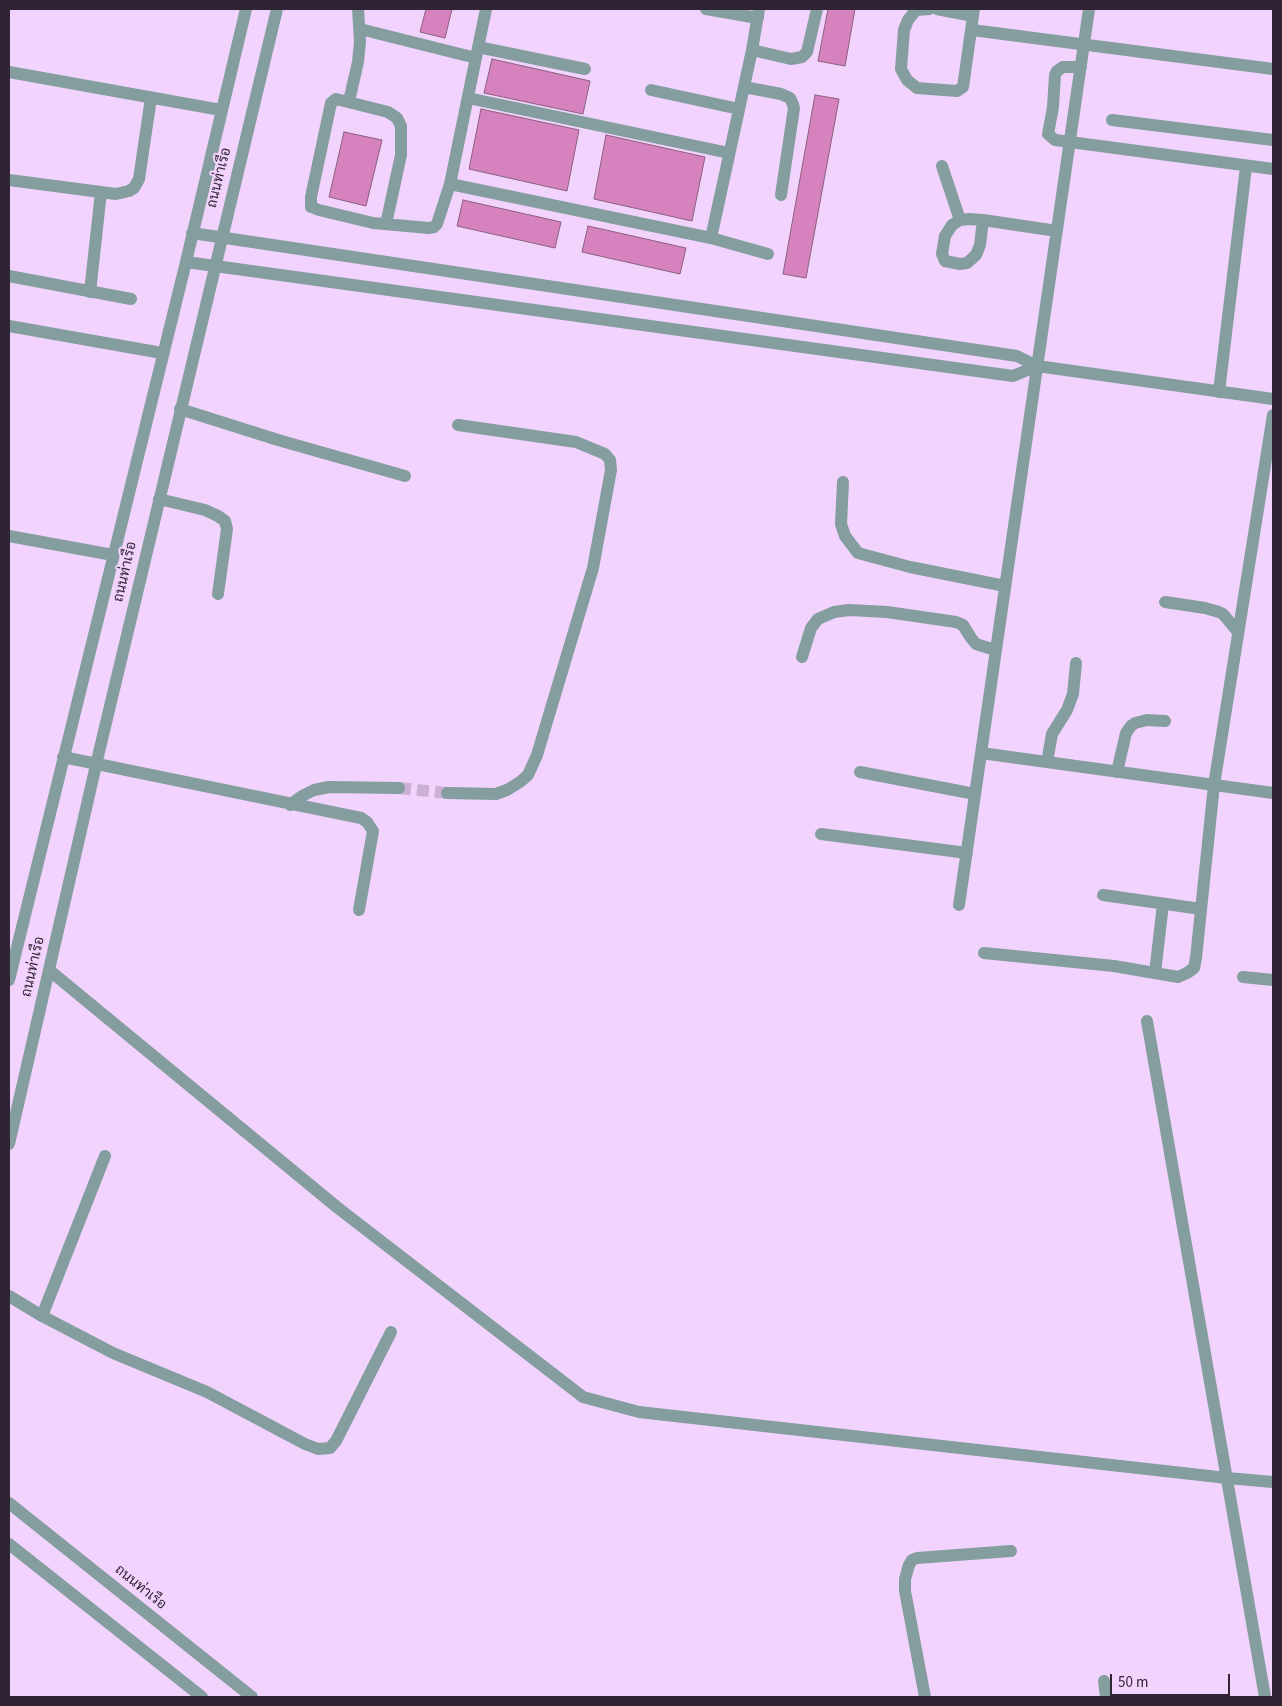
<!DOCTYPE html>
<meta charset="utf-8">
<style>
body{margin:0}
#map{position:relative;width:1282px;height:1706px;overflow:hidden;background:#f2d3fd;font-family:"Source Sans 3",sans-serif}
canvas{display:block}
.frame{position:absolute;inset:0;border:10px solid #302434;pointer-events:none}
.scale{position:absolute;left:1110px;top:1674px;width:120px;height:22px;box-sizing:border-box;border:2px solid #302434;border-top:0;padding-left:6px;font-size:15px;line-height:18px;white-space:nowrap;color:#302434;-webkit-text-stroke:4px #f2d3fd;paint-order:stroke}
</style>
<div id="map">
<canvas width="1282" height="1706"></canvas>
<div class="frame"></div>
<div class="scale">50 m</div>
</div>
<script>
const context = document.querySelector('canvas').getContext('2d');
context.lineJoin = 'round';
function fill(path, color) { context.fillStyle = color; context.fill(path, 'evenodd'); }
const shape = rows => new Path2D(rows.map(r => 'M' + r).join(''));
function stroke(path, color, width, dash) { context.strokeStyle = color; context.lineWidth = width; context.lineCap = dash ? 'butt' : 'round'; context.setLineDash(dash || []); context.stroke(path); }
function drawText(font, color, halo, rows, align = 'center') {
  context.font = font + ' "Source Sans 3",Sarabun,sans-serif'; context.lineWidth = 4; context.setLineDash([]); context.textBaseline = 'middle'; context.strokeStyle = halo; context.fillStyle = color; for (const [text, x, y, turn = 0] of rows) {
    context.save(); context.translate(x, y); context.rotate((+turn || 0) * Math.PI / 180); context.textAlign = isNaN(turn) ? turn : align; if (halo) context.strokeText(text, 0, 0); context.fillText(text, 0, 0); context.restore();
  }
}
const building = shape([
 [426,9,452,9,445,38,420,32,426,9],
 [828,9,855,9,845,66,818,61,828,9],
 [492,59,590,81,583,114,484,93,492,59],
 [815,95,839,99,806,278,783,274,815,95],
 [481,109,579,130,567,191,469,169,481,109],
 [344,132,382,140,366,206,329,197,344,132],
 [606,135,705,157,692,221,594,199,606,135],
 [463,200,561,222,555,248,457,226,463,200],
 [588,226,686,248,680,274,582,252,588,226]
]);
fill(building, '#d682bf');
stroke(building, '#89607d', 1);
stroke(shape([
 [399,788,447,793]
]), '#cbb0d5', 12, [12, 6]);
stroke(shape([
 [706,9,758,18],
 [929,9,916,10,908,20,904,30,901,69,907,80,917,88,957,91,963,87,974,9],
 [937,9,973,16],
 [360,29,476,58],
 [972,30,1273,69],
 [478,47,585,69],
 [752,50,791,59,802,57,807,52,817,9],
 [1081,67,1063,67,1057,71,1055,75,1053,107,1048,134,1055,140,1273,169],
 [9,72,221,110],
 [744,87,781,94,790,98,792,102,794,108,781,195],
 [651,90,739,109],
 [468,98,729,153],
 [349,101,358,62,360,42,358,9],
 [1112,120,1273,140],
 [942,166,960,220],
 [9,180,116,194,129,191,134,188,139,179,151,98],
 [450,184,711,238,768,254],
 [983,220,980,245,976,255,967,263,960,264,945,261,942,254,945,236,952,225,960,220,969,219,983,220,1057,231],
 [386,224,401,155,401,126,397,118,388,112,336,99,331,103,311,197,311,207,319,210,373,223,429,228,434,227,437,224,450,184,486,9],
 [192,233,1017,356,1037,366,1273,399],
 [711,238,752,50,759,9],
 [186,262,1013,376,1037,366],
 [9,276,131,299],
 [90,292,101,192],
 [9,326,162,353],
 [1219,392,1246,167],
 [180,409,278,440,405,476],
 [843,482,841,524,845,536,858,553,910,567,1005,586],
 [159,499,205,510,218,516,225,521,227,529,218,594],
 [9,536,113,555],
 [1165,602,1205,608,1219,612,1223,614,1238,632],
 [802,657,811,628,818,619,834,612,849,610,887,612,956,622,963,625,971,638,976,644,995,650],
 [981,753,1273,793],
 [63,757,361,818,367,822,373,831,359,910],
 [1047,762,1052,734,1067,710,1073,694,1076,663],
 [860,772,975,794],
 [1117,772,1126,733,1131,726,1135,723,1147,720,1165,721],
 [447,793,496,794,507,790,520,782,528,775,537,755,593,568,611,470,610,460,605,454,576,442,458,425],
 [290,805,302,796,314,790,329,787,399,788],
 [821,834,967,853],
 [1103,895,1201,909],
 [959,905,1089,9],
 [984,953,1114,966,1178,977,1187,973,1194,968,1196,958,1214,785,1273,415],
 [49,970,338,1208,583,1397,639,1412,1227,1478,1273,1482],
 [1155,973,1163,904],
 [1243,977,1273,980],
 [9,980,186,262,246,9],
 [1147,1021,1265,1697],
 [9,1144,99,752,277,9],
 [9,1296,42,1316,105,1156],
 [42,1316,113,1353,207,1392,305,1444,318,1449,330,1448,336,1441,391,1332],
 [9,1503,252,1697],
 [9,1544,202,1697],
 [1104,1681,1106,1697],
 [925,1697,905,1591,905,1579,909,1565,912,1560,917,1558,1011,1551]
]), '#849e9f', 12);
drawText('14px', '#302434', '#f2d3fd', [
 ["ถนนท่าเรือ",220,178,-76],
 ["ถนนท่าเรือ",126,572,-77],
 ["ถนนท่าเรือ",34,967,-77],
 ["ถนนท่าเรือ",140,1588,39]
]);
</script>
